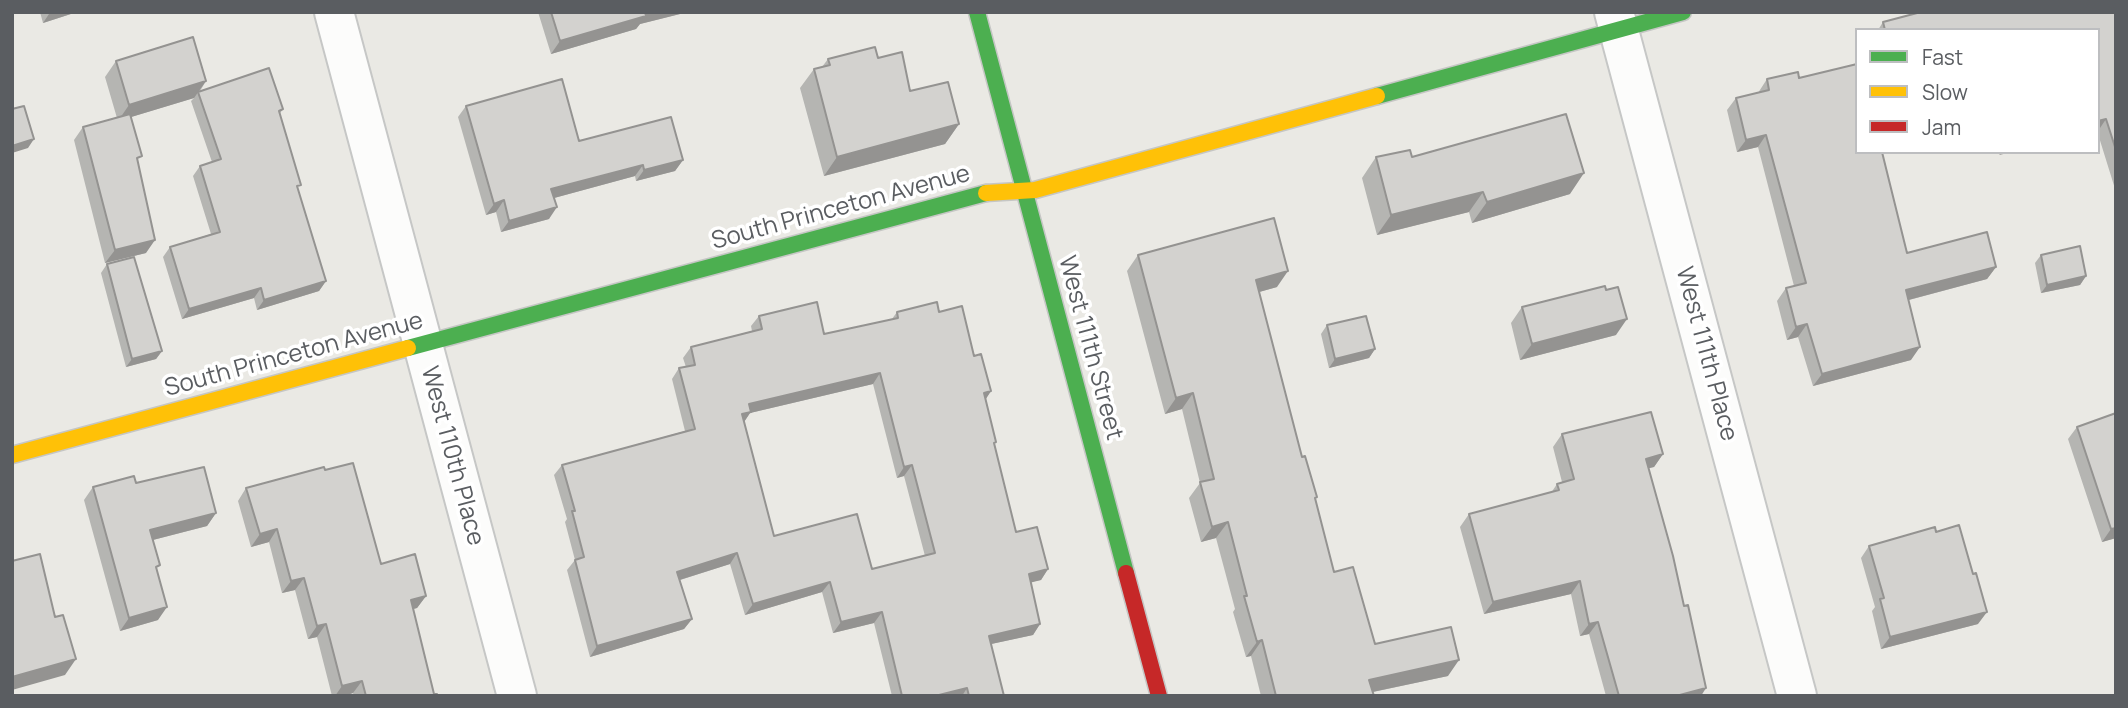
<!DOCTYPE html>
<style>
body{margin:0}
#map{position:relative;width:2128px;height:708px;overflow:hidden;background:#eae9e4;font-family:Manrope,sans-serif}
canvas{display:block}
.frame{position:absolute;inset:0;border:14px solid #5a5d61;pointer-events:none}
.legend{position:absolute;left:1855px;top:28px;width:245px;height:126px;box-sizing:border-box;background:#fff;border:2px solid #bdbec0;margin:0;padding:9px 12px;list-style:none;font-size:21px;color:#5a5d61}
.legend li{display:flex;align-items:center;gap:14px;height:35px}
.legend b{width:35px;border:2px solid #bdbec0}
</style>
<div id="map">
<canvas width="2128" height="708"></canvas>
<div class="frame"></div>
<ul class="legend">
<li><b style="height:9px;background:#4caf50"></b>Fast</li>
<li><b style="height:9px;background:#ffc107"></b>Slow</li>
<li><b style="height:9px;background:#c62828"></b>Jam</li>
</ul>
</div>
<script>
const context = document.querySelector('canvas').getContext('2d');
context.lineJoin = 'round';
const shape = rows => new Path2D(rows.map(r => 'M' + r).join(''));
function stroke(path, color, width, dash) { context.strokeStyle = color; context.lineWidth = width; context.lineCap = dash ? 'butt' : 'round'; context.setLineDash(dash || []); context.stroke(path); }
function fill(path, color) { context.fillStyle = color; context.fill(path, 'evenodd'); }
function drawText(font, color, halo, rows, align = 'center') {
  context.font = font + ' Manrope,sans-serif'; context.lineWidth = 7; context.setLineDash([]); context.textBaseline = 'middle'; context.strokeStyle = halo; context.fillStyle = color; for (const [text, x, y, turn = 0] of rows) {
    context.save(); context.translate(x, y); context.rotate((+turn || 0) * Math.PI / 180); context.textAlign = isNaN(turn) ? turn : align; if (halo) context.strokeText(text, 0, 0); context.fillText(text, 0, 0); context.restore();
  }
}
const street = shape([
 [334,12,517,696],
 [1614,12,1797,696]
]);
const fast = shape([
 [977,12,1126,573],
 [1377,96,1683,12],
 [408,348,986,193]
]);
const slow = shape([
 [986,193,1035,190,1377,96],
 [12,455,408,348]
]);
const jam = shape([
 [1126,573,1159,696]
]);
stroke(street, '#c6c7c6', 42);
stroke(fast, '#c5c6c4', 19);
stroke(slow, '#c5c6c4', 19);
stroke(jam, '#c5c6c4', 19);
stroke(street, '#fcfcfb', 38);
stroke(fast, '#4caf50', 16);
stroke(slow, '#ffc107', 16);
stroke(jam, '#c62828', 16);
fill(shape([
 [40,12,77,12,43,23],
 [538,12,688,12,640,24,636,29,551,54],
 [2116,12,2116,192,2098,134,2098,30,1878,30,1883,22],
 [878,58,910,91,959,124,945,144,824,176,800,88,814,69,822,67,828,59],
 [116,61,206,81,200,91,283,109,280,113,298,189,326,281,319,291,257,310,254,298,182,319,163,257,170,247,211,234,193,176,200,166,212,162,191,101,194,98,131,117,138,162,146,253,105,263,74,140,83,127,117,118,105,77],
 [1799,78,1907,253,1996,267,1987,279,1909,300,1911,360,1813,386,1798,337,1787,340,1777,301,1786,288,1794,286,1758,147,1737,152,1727,110,1736,98,1758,93,1767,79],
 [466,106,579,141,683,160,675,171,636,181,635,176,554,198,549,219,501,232,496,212,486,215,458,117],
 [1376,157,1412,157,1570,194,1472,223,1469,212,1377,235,1362,178],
 [1138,255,1277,287,1259,292,1302,457,1315,500,1334,572,1375,644,1448,676,1373,692,1374,696,1261,696,1251,656,1246,657,1233,612,1235,609,1216,538,1201,542,1189,498,1200,483,1182,409,1165,414,1127,271],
 [2041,255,2086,276,2080,285,2041,293,2035,263],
 [107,264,162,351,156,359,126,367,101,273],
 [1522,307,1616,335,1520,360,1511,323],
 [897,312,939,312,974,356,991,391,985,399,994,445,1016,532,1048,569,1041,580,1030,582,1040,624,1033,635,991,644,1004,696,892,696,874,623,833,633,822,592,745,615,730,564,680,580,692,619,684,629,590,657,567,570,575,560,565,522,567,519,554,475,562,465,685,431,672,379,679,368,686,367,683,358,691,347,752,331,751,326,759,316,824,334,892,319],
 [873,384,897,478,904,476,925,556,872,569,774,536,744,422,750,413],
 [1327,325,1375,349,1369,358,1329,368,1321,334],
 [2116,413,2116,538,2102,542,2068,439,2077,427],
 [1562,434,1663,454,1654,467,1648,468,1701,696,1606,696,1589,634,1580,636,1571,594,1484,614,1460,527,1469,514,1551,493,1557,484,1562,482,1553,447],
 [325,470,381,564,426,596,417,608,413,609,434,694,438,696,354,696,353,693,344,696,332,696,317,637,308,639,295,590,282,593,269,542,251,547,238,501,246,488],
 [136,483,216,513,207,526,153,540,157,570,158,620,120,631,84,500,93,487],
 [1936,532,1973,574,1978,624,1881,649,1872,611,1875,607,1861,558,1869,546]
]), '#b5b5b2');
fill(shape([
 [55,12,77,12,43,23,49,14],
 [645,12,688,12,640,24,636,29,551,54,560,41],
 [206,81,194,98,118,121,129,105],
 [2106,119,2098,131,2098,121],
 [959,124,945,144,824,176,837,157],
 [1766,135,1758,147,1737,152,1746,140],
 [34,139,28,148,12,153,12,146],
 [2002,152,2012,152,1999,155],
 [683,160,675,171,636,181,644,170],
 [643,165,635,176,543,201,551,189],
 [1584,173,1570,194,1472,223,1487,202],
 [1483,192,1469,212,1377,235,1391,215],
 [504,200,496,212,486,215,494,204],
 [557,207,549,219,501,232,509,221],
 [155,240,146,253,105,263,115,250],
 [1996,267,1987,279,1897,303,1906,290],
 [1288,271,1277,287,1245,296,1256,280],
 [2086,276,2080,285,2041,293,2047,285],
 [326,281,319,291,257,310,264,300],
 [261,288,254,298,182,319,189,309],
 [1627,319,1616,335,1520,360,1532,344],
 [1807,324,1798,337,1787,340,1796,327],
 [1920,347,1911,360,1813,386,1822,374],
 [1375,349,1369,358,1329,368,1335,359],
 [162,351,156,359,126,367,132,359],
 [880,373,873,384,750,413,744,422,742,414,749,404],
 [991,391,984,402,984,393],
 [1193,393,1182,409,1165,414,1176,398],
 [1663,454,1654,467,1637,471,1646,459],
 [912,465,904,476,897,478,904,467],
 [216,513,207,526,141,543,150,530],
 [1228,522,1216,538,1201,542,1212,527],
 [2116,528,2116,538,2102,542,2111,529],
 [277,529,269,542,251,547,260,534],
 [737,553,730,564,670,583,677,572],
 [1048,569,1041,580,1021,585,1029,574],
 [304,578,295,590,282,593,291,581],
 [1580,581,1571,594,1484,614,1493,602],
 [830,582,822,592,745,615,753,604],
 [426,596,417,608,402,612,411,600],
 [167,607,158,620,120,631,129,618],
 [882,612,874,623,833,633,841,622],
 [1987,612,1978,624,1881,649,1890,637],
 [692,619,684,629,590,657,597,646],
 [1598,622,1589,634,1580,636,1589,624],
 [326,624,317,637,308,639,317,626],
 [1040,624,1033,635,982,646,989,636],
 [1262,640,1251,656,1246,657,1257,642],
 [76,659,65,675,12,690,12,677],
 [1459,660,1448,676,1358,695,1369,680],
 [362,681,353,693,344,696,335,696,342,686],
 [967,688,962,696,935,696],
 [1706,688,1701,696,1676,696]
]), '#949391');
const building = shape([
 [551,12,645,12,646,16,560,41,551,12],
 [1921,12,2116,12,2116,150,2106,119,2098,121,2098,30,1885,30,1883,22,1921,12],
 [193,37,206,81,129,105,116,61,193,37],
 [875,47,878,58,902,52,910,91,948,82,959,124,837,157,814,69,830,65,828,59,875,47],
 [1857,64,1857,152,1882,152,1907,253,1987,232,1996,267,1906,290,1920,347,1822,374,1807,324,1796,327,1786,288,1806,283,1766,135,1746,140,1736,98,1769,90,1767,79,1798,72,1799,78,1857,64],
 [269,68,283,109,279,111,301,185,297,186,326,281,264,300,261,288,189,309,170,247,220,232,200,166,221,159,198,92,269,68],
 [562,79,579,141,671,117,683,160,644,170,643,165,551,189,557,207,509,221,504,200,494,204,466,106,562,79],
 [24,106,34,139,12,146,12,109,24,106],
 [130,114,142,156,137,158,155,240,115,250,83,127,130,114],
 [1566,114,1584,173,1487,202,1483,192,1391,215,1376,157,1410,150,1412,157,1566,114],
 [1274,218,1288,271,1256,280,1302,457,1305,456,1317,497,1315,498,1334,572,1353,567,1375,644,1451,627,1459,660,1369,680,1374,696,1276,696,1262,640,1257,642,1244,596,1247,596,1228,522,1212,527,1200,482,1214,479,1193,393,1176,398,1138,255,1274,218],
 [2080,246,2086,276,2047,285,2041,255,2080,246],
 [134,257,162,351,132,359,107,264,134,257],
 [1605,286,1606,290,1618,287,1627,319,1532,344,1522,307,1605,286],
 [817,302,824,334,898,318,897,312,937,302,939,312,962,306,974,356,981,354,991,391,984,393,996,442,994,443,1016,532,1037,527,1048,569,1029,574,1040,624,989,636,1004,696,969,696,967,688,935,696,902,696,882,612,841,622,830,582,753,604,737,553,677,572,692,619,597,646,575,560,584,557,572,511,575,511,562,465,695,429,679,368,695,365,691,347,762,329,759,316,817,302],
 [880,373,904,467,912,465,935,553,872,569,857,514,774,536,742,414,751,412,749,404,880,373],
 [1366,316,1375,349,1335,359,1327,325,1366,316],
 [1651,412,1663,454,1646,459,1673,556,1684,606,1688,605,1706,688,1676,696,1619,696,1598,622,1589,624,1580,581,1493,602,1469,514,1559,490,1557,484,1574,479,1562,434,1651,412],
 [2116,413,2116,528,2111,529,2077,427,2116,413],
 [353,463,381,564,415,554,426,596,411,600,434,694,437,694,438,696,366,696,362,681,342,686,326,624,317,626,304,578,291,581,277,529,260,534,246,488,324,467,325,470,353,463],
 [204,467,216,513,150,530,160,565,156,567,167,607,129,618,93,487,134,476,136,483,204,467],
 [1959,525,1973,574,1976,573,1987,612,1890,637,1880,599,1884,598,1869,546,1935,527,1936,532,1959,525],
 [40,554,55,617,63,615,76,659,12,677,12,561,40,554]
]);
fill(building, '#d3d2cf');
stroke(building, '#949391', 2);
drawText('24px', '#5a5d61', '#fff', [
 ["South Princeton Avenue",841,208,-15],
 ["West 111th Street",1090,348,75],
 ["West 111th Place",1706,354,75],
 ["South Princeton Avenue",294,355,-15],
 ["West 110th Place",452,456,75]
]);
</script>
